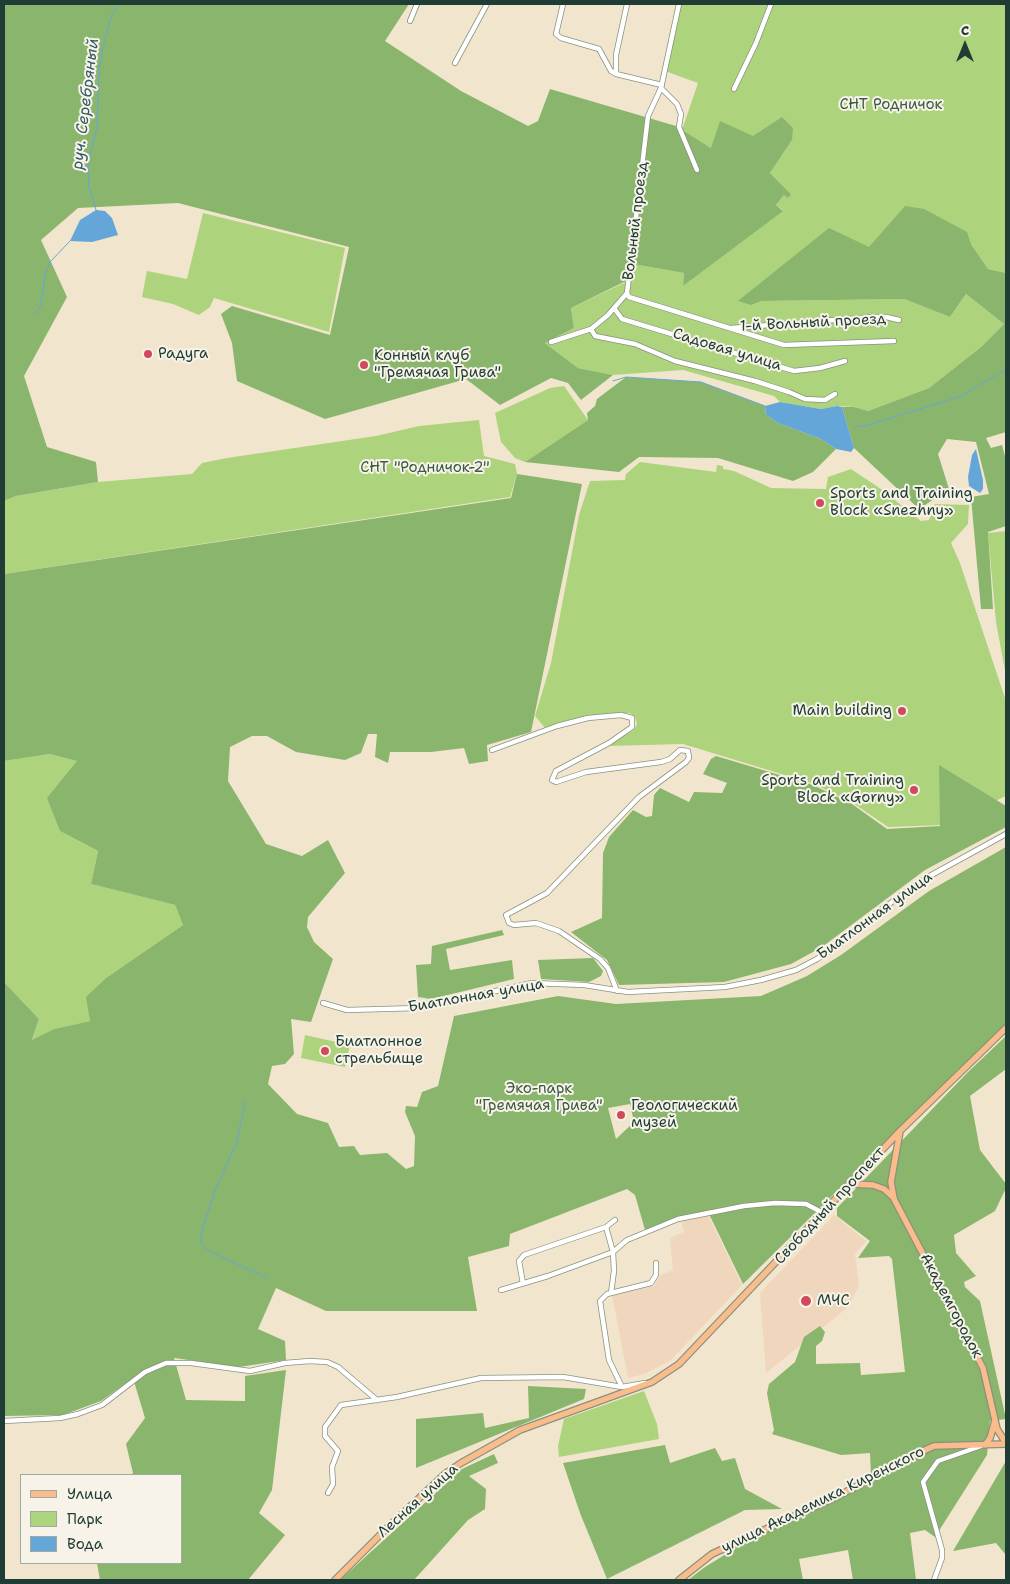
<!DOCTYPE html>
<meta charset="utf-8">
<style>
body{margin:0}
#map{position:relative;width:1010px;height:1584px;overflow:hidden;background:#f1e6cd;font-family:"Shantell Sans",sans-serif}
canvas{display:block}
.frame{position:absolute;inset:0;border:5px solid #1f3d34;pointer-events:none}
.legend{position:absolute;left:20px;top:1474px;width:162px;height:90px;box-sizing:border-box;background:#f7f3e8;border:1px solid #a1aaa0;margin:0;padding:6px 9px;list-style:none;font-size:15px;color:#1f3d34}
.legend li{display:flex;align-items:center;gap:10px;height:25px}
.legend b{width:25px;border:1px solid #a1aaa0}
.north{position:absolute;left:940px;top:20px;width:50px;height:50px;-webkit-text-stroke:4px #f7f3e8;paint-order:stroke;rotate:0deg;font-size:14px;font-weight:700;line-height:20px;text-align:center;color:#1f3d34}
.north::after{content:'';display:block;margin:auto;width:18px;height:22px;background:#1f3d34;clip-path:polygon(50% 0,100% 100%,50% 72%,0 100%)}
</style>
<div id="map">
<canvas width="1010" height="1584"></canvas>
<div class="frame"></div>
<ul class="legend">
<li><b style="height:6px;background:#fabc8b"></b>Улица</li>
<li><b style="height:14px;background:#add37d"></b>Парк</li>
<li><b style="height:14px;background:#65a6d9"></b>Вода</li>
</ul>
<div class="north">С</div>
</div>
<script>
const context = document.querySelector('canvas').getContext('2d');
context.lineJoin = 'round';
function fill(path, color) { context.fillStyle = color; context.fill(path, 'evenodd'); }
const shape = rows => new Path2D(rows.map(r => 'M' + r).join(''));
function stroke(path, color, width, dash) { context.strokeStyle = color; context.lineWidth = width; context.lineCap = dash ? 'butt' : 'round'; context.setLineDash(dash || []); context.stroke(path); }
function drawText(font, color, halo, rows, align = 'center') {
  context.font = font + ' "Shantell Sans",sans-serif'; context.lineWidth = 4; context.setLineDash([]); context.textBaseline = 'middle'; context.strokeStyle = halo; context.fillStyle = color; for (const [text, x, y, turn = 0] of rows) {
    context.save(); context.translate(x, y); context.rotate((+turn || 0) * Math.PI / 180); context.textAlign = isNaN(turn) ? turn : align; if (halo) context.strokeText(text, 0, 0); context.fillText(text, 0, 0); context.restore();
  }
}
fill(shape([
 [708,1215,742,1285,670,1361,644,1374,628,1378,612,1295,654,1286,661,1275,673,1270,670,1238,684,1232,681,1220],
 [834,1215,866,1241,855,1254,859,1286,847,1308,766,1373,760,1293]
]), '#f0d6bc');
fill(shape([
 [681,4,1006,4,1006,273,988,269,971,244,869,247,751,305,762,301,904,299,950,317,966,294,1004,324,981,347,929,388,868,411,854,407,837,406,821,409,780,402,774,396,683,370,613,375,578,368,545,343,574,328,571,308,626,282,627,263,684,273,683,286,783,210,776,205,784,195,791,194,770,173,792,140,753,136,711,148,676,126,683,127,698,83,665,71],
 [203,213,345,248,329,332,214,298,210,307,199,315,173,304,142,297,147,271,187,279],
 [564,386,588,420,525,462,515,458,501,442,495,413,550,388],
 [479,420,484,456,515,464,517,474,510,497,4,574,4,501,16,496,98,482,192,474,202,463,227,458,376,436,419,426],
 [640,462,716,472,717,465,723,466,723,469,734,471,771,488,826,489,828,477,851,469,881,489,921,521,929,520,935,504,969,505,968,524,951,543,960,563,1006,701,1006,796,942,825,888,827,853,803,814,784,683,744,608,746,634,730,637,724,635,717,630,713,606,714,545,728,535,716,551,663,579,515,590,481,625,480,626,474],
 [1006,531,1006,676,996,622,988,533],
 [50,754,78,761,60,831,98,851,91,884,175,905,183,925,106,978,87,997,90,1021,54,1029,32,1041,39,1019,4,982,4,761],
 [305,1035,350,1045,345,1067,301,1058],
 [644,1391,657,1424,659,1439,559,1457,558,1446,564,1419]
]), '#add37d');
fill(shape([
 [4,4,409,4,385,41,461,91,528,126,538,121,550,89,676,126,711,148,720,121,753,136,782,117,793,128,792,140,770,173,791,194,788,198,784,195,776,205,783,211,683,286,684,273,627,263,626,281,571,308,574,328,545,343,578,368,613,375,581,400,568,383,551,378,500,405,466,379,325,419,237,381,232,343,221,314,232,306,330,335,349,247,178,203,78,208,41,240,67,297,24,376,47,447,96,462,98,482,16,496,4,501],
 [905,206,924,209,967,232,971,244,988,269,1006,273,1006,432,986,438,991,448,1002,445,1006,460,1006,526,988,532,993,609,981,609,971,497,989,494,976,442,947,439,938,454,949,489,919,509,854,448,842,407,854,407,868,411,929,388,981,347,1004,324,966,294,950,317,904,299,762,301,751,305,738,301,829,228,869,247],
 [626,377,701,382,765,406,766,415,778,423,821,439,836,449,813,472,793,481,718,458,639,457,619,472,525,462,588,420,587,413,595,406,597,399],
 [517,474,582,484,531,732,487,745,488,761,469,764,464,748,431,752,390,752,388,763,375,757,377,734,368,734,361,753,345,760,296,752,267,736,252,736,230,747,228,781,266,844,302,856,328,840,345,873,308,917,307,927,314,942,333,959,311,1022,291,1019,294,1054,285,1064,272,1066,268,1084,297,1114,328,1123,339,1147,354,1146,360,1155,387,1153,406,1169,414,1166,415,1136,405,1112,406,1106,417,1107,422,1092,438,1086,454,1016,558,996,616,1004,761,996,807,976,841,955,929,891,1006,847,1006,1024,743,1284,708,1212,674,1218,645,1230,635,1195,627,1189,510,1234,509,1246,468,1257,477,1311,326,1311,276,1288,258,1329,285,1341,286,1360,239,1367,174,1358,186,1400,245,1401,245,1376,286,1370,272,1490,259,1513,285,1535,248,1580,100,1580,97,1563,181,1563,181,1475,131,1475,133,1473,126,1444,145,1418,133,1378,101,1401,63,1415,4,1416,4,982,39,1019,32,1040,54,1029,90,1021,86,997,106,978,183,925,175,905,91,884,98,851,60,831,47,798,77,761,50,754,4,761,4,574,511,498],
 [630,1104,634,1122,616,1139,608,1108],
 [716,756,813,785,852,804,887,829,940,826,939,765,1006,806,1006,827,925,870,822,947,791,964,724,982,619,985,607,960,571,932,602,918,603,853,609,837,633,810,646,817,652,816,654,795,660,788,689,802,694,792,722,793,727,783,703,774,711,759],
 [502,930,504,935,446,949,450,970,512,960,514,979,431,999,418,997,416,965,431,964,432,946],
 [593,958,603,971,601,976,589,982,541,979,538,960],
 [1006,1036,1006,1069,970,1096,980,1150,1006,1184,1006,1188,995,1211,954,1235,956,1253,976,1276,964,1282,965,1287,980,1301,1006,1419,990,1421,987,1455,935,1537,925,1530,910,1533,916,1580,853,1580,848,1550,799,1559,803,1580,688,1580,705,1567,747,1541,868,1484,871,1475,870,1453,841,1455,772,1434,774,1430,767,1393,769,1384,795,1362,804,1337,820,1326,825,1332,822,1341,816,1346,816,1364,860,1363,861,1375,905,1372,892,1259,889,1256,858,1258,870,1241,837,1216,837,1208,968,1072],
 [528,1386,586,1389,584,1399,416,1468,416,1419,483,1413,485,1428,529,1418],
 [665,1445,670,1463,715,1448,722,1461,735,1458,745,1489,782,1509,745,1510,607,1579,580,1513,563,1463],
 [494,1454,498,1463,469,1476,486,1489,485,1509,468,1520,414,1580,340,1580,462,1469],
 [1006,1461,1006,1555,996,1543,953,1551]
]), '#8ab56c');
fill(shape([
 [96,210,105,211,112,218,118,235,92,242,70,241,80,220],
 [780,402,821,409,837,406,842,407,854,448,851,452,836,449,821,439,778,423,766,415,765,406],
 [976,449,983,480,983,489,980,493,969,486,968,477,972,455]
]), '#65a6d9');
stroke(shape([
 [96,210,89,186,88,162,97,127,99,71,103,46,112,14,119,4],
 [34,315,41,305,45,274,50,262,70,241],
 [613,381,626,377,701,382,765,406],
 [856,426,865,426,962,396,1006,369],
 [245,1101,237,1142,215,1190,201,1234,202,1245,207,1250,267,1278]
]), '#65a6d9', 1);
const minor = shape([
 [563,4,556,34,561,38,599,49,611,71,616,74],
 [627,4,616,55,616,74,662,85],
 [410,21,417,4],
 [455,63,487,4],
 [661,88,677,104,681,114,679,127,697,170],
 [734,89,756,43,771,4],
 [627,293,629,297,784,345,894,341],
 [614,308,622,319,794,371,820,368,845,361],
 [731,328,874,317,886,317,899,320],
 [591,329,595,336,635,344,675,361,755,381,789,392,805,399,825,400,835,394],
 [551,342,591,329,608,315,627,293,648,116,661,88,679,4],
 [492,750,557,726,588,718,621,715,632,718,632,727,609,743,556,771,552,780,556,782,586,772,661,762,670,759,680,750,688,751,689,758,686,762,639,797,547,893,506,915,509,923,514,925,536,923,559,931,600,959,608,968,617,991],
 [323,1003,347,1010,419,1008,532,983,584,985,628,992,725,987,761,980,796,970,817,959,839,945,875,914,926,878,1006,834],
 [606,1227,613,1252,614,1271,611,1293],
 [523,1284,519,1261,524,1255,606,1227,615,1220],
 [501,1290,548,1276,613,1252,627,1240,678,1219,744,1206,775,1203,806,1204,823,1213],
 [622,1387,609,1360,600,1301,607,1294,651,1283,656,1275,656,1263],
 [4,1421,60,1418,78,1414,102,1405,145,1372,166,1363,191,1363,250,1371,285,1363,310,1361,327,1362,338,1367,377,1400],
 [328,1493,333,1484,332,1467,338,1451,325,1436,325,1427,341,1405,397,1397,481,1378,563,1377,622,1387,645,1383],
 [934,1580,942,1558,942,1550,923,1482,938,1461,981,1446]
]);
const major = shape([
 [900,1131,891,1182,894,1199,983,1368,997,1429,1006,1443],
 [850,1184,873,1185,884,1189,894,1198],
 [985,1445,990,1438,995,1421],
 [335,1580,384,1531,446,1473,461,1463,520,1430,652,1382,679,1364,900,1131,1006,1028],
 [679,1580,712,1554,840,1495,923,1451,934,1446,1006,1444]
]);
stroke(minor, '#889280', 6);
stroke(major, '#889280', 8);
stroke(minor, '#fff', 4.5);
stroke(major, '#fabc8b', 5.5);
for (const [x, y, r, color] of [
 [148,354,5,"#d1495b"],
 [364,365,5,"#d1495b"],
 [820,503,5,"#d1495b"],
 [902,711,5,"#d1495b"],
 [914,790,5,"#d1495b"],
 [325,1051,5,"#d1495b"],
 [621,1115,5,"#d1495b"],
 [806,1301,6,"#d1495b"]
]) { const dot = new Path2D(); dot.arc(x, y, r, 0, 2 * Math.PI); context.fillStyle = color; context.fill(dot); stroke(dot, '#f7f3e8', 2); }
drawText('15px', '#3b5b43', '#f7f3e8', [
 ["СНТ Родничок",891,105],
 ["СНТ \"Родничок-2\"",425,468],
 ["Эко-парк",539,1089],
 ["\"Гремячая Грива\"",539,1106]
]);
drawText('15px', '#1f3d34', '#f7f3e8', [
 ["Вольный проезд",636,221,-83],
 ["1-й Вольный проезд",813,323,-3],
 ["Садовая улица",727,350,17],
 ["Биатлонная улица",875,916,-36],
 ["Биатлонная улица",476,996,-10],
 ["Свободный проспект",830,1206,-47],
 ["Академгородок",951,1306,62],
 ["улица Академика Киренского",823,1500,-26],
 ["Лесная улица",418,1501,-42]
]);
drawText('15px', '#1f3d34', '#f7f3e8', [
 ["Радуга",158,354],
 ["Конный клуб",374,356],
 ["\"Гремячая Грива\"",374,373],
 ["Sports and Training",830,494],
 ["Block «Snezhny»",830,511],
 ["Main building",892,711,"right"],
 ["Sports and Training",904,781,"right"],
 ["Block «Gorny»",904,798,"right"],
 ["Биатлонное",335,1042],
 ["стрельбище",335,1059],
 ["Геологический",631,1106],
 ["музей",631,1123],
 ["МЧС",817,1301]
], 'left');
drawText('italic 16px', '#345c66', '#f7f3e8', [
 ["руч. Серебряный",86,104,-83]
]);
</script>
